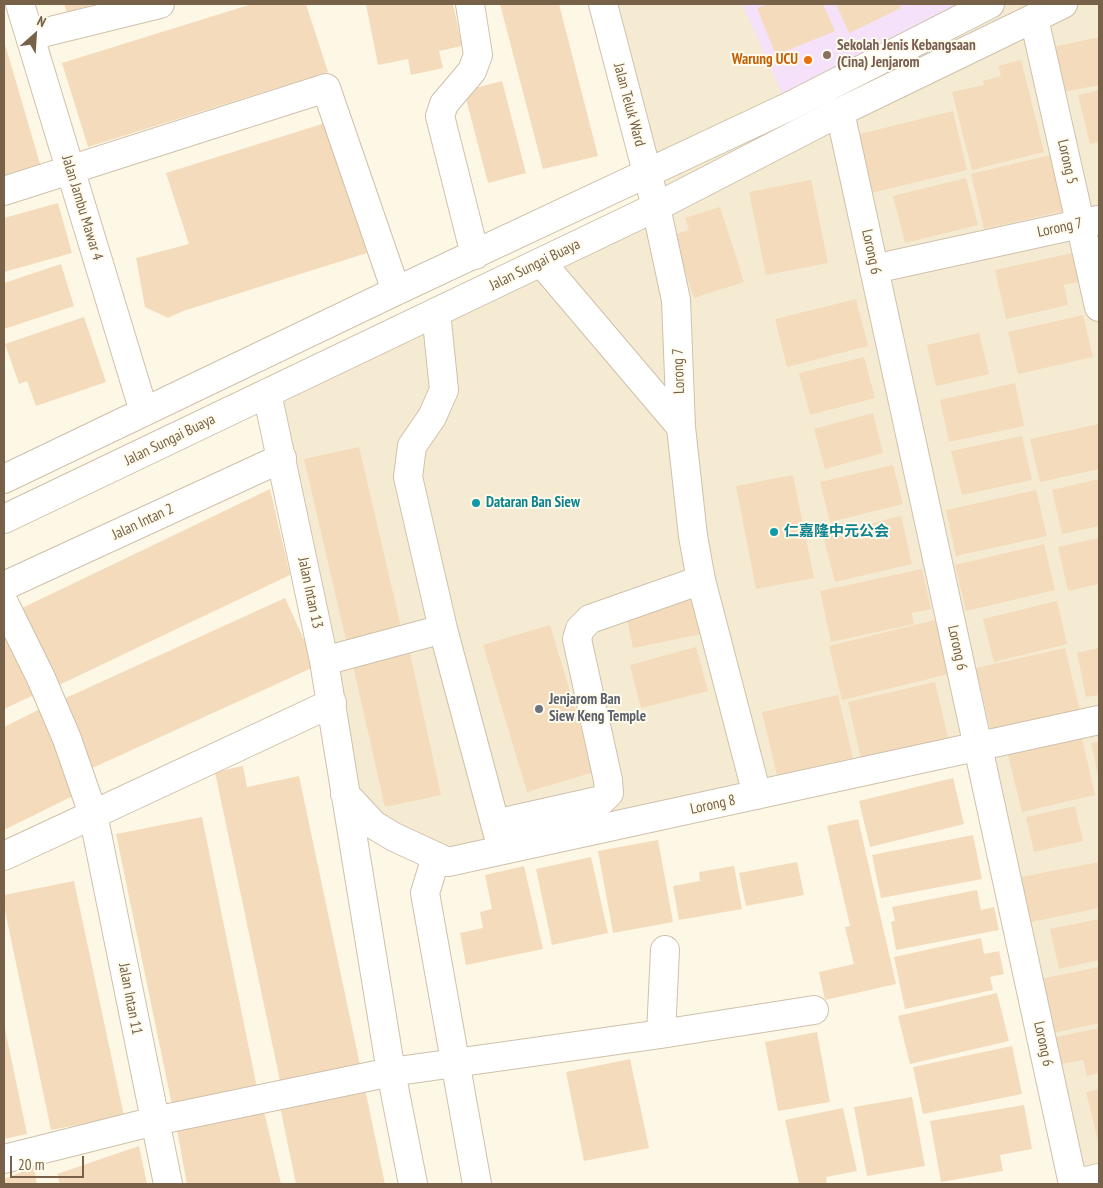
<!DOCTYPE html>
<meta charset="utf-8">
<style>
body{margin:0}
#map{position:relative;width:1103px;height:1188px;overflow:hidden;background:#fdf8e5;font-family:"PT Sans Narrow",sans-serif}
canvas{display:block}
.frame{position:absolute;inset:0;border:5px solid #776149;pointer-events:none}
.north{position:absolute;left:10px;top:10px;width:50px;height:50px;-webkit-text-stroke:4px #fffbec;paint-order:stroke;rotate:26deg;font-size:14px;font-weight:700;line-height:20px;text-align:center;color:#776149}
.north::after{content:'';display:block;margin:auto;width:18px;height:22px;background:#776149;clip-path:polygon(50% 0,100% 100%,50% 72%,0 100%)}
.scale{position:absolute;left:10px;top:1156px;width:74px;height:22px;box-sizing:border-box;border:2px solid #776149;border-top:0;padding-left:6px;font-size:15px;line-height:18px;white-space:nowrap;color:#776149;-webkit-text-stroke:4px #fffbec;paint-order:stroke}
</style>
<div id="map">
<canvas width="1103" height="1188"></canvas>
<div class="frame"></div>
<div class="north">N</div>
<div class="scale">20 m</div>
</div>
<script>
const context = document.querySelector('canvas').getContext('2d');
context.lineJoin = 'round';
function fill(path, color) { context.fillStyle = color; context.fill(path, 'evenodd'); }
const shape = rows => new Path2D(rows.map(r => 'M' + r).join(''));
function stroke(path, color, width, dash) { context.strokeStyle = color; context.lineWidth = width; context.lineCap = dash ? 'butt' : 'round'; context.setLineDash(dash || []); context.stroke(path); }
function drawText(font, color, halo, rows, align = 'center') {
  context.font = font + ' "PT Sans Narrow","Noto Sans SC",sans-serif'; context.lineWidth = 4; context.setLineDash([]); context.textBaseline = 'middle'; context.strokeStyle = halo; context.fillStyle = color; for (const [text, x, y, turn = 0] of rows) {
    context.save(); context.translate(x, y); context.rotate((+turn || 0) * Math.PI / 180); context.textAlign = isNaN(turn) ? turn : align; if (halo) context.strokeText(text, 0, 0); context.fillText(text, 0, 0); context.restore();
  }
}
fill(shape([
 [603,4,1099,4,1099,1178,1073,1184,978,747,436,857,345,794,267,393,655,207]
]), '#f5ebd3');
fill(shape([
 [742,4,990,4,788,107]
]), '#f5e1f9');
fill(shape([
 [64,4,95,4,67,12],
 [252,4,306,4,328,72,88,147,62,63],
 [366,4,453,4,462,46,439,51,443,68,411,75,408,59,378,65],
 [500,4,559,4,598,156,543,169],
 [769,4,823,4,835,31,776,55,757,8],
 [836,4,899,4,901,8,849,33],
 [1099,37,1099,85,1064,92,1053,47],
 [4,41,41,167,4,177],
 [1021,60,1044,152,972,170,952,92,984,85,983,81,1001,76,998,66],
 [502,81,526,173,488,183,464,91],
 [1099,90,1099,142,1090,144,1078,95],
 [953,111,967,170,871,193,856,135],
 [325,123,367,253,183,311,168,318,145,307,136,258,189,244,166,173],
 [1055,154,1068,210,984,229,971,174],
 [966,178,978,225,905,243,893,196],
 [811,180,828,263,766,275,749,192],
 [58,203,72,253,4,272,4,218],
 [720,207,744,282,694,298,673,235,689,230,685,218],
 [1077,252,1084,281,1064,285,1068,305,1006,319,995,270],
 [61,264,74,306,4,329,4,283],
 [856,299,868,346,787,367,775,319],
 [1083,315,1093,357,1018,374,1008,332],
 [84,317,106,382,36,406,27,381,19,384,5,344],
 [979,333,989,374,936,386,927,345],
 [864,357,875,398,810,415,799,373],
 [1015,383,1024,426,949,442,940,400],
 [873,413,883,453,825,469,814,429],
 [1099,424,1099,469,1040,482,1030,439],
 [1022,436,1032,480,962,495,951,451],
 [359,447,401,627,346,640,304,459],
 [893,465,903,504,830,522,820,482],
 [793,475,814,578,756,589,736,486],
 [1099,479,1099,526,1062,534,1052,490],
 [270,489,290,575,57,686,20,609],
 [1036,490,1047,536,956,556,946,510],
 [901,516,912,564,835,582,823,535],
 [1099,538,1099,584,1068,591,1058,547],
 [1044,544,1055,590,966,611,955,565],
 [922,569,931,609,912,613,914,624,831,642,820,591],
 [712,587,721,630,633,648,624,604],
 [285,598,316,666,88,770,57,702],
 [1057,601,1067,644,994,662,983,619],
 [935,620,949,674,842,700,829,646],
 [550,625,594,772,527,792,483,645],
 [4,630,36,694,4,709],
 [696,647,708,691,641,708,630,665],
 [1065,648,1080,711,991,731,976,668],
 [1099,648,1099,695,1086,697,1077,653],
 [409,649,441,795,385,807,352,661],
 [935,682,948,738,861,759,848,702],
 [838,695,853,758,777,775,762,712],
 [40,709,81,792,4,830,4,727],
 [1082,738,1095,795,1022,812,1008,755],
 [1099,741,1099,775,1098,775,1091,743],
 [243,766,247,787,299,776,360,1065,280,1081,215,772],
 [953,778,964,824,870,847,859,801],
 [1075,806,1083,841,1034,852,1026,817],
 [202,817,257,1088,172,1105,116,834],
 [858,819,896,984,825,1000,819,972,854,964,845,927,850,926,827,826],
 [973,835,982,879,881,898,872,855],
 [658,840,673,922,613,933,598,851],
 [591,857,608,933,552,945,536,869],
 [797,862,804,895,746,906,739,873],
 [1099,862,1099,908,1031,922,1021,877],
 [524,866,543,949,466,965,460,933,483,928,480,912,492,909,485,875],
 [734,866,742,909,679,920,673,886,700,881,699,872],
 [74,881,124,1116,51,1130,4,906,4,895],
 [977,890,981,910,994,907,999,930,896,950,891,922,895,921,892,907],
 [1099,919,1099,960,1059,969,1050,929],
 [981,938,984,954,999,951,1004,974,990,977,993,990,905,1009,894,957],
 [1099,967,1099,1023,1053,1033,1041,979],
 [997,993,1009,1041,910,1064,898,1016],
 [4,1024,27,1134,4,1139],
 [1099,1028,1099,1073,1087,1076,1083,1060,1058,1065,1052,1038],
 [817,1032,830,1102,778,1111,765,1042],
 [1012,1046,1022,1094,923,1114,913,1067],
 [630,1059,649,1148,584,1161,566,1072],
 [364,1084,385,1184,296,1184,279,1102],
 [1099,1089,1099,1145,1086,1092],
 [912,1097,925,1166,867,1176,854,1107],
 [262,1102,281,1184,187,1184,176,1125],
 [1024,1105,1032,1149,1000,1155,1003,1171,941,1182,930,1121],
 [843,1108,857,1171,826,1177,827,1184,799,1184,785,1120],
 [139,1146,147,1184,60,1184,57,1174],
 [34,1167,37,1184,4,1184,4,1179]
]), '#f4dbbb');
const minor = shape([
 [20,4,144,412],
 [470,4,478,55,472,71,444,104,440,116,475,255],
 [603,4,656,207,676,300,681,427,693,536,701,580,757,795],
 [1034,18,1099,307],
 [30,36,160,4],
 [840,112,1073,1184],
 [4,191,326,88,396,291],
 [541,262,681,427],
 [874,269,1098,220],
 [267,393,324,661,391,1072,413,1184],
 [4,479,396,291,788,107,990,4],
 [4,519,656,207,840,112,1063,4],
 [4,586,282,458],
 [4,603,41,678,67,739,93,814,168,1184],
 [443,629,500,842],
 [324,661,443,629,408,477,412,446,432,417,444,390,436,312],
 [345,794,374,825,394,837,448,862,1099,720],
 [495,824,602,800,609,793,608,780,577,639,580,629,590,619,701,580],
 [4,856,332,703],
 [436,857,425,893,477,1184],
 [661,1034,665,950],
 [4,1159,155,1121,391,1072,661,1034,814,1010],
 [1073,1184,1099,1178]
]);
stroke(minor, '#cfc1ab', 30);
stroke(minor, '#fff', 28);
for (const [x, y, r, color] of [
 [827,55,5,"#8d6e63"],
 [808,60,5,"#e8710a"],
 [476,503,5,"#0f9aa8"],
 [774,532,5,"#0f9aa8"],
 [539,709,5,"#6b7280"]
]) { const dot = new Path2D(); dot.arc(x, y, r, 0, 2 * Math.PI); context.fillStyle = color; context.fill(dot); stroke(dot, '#fffbec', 2); }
drawText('bold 15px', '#785e54', '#fffbec', [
 ["Sekolah Jenis Kebangsaan",837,46],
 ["(Cina) Jenjarom",837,63]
], 'left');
drawText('bold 15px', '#c56008', '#fffbec', [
 ["Warung UCU",798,60]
], 'right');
drawText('15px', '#776149', '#fffbec', [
 ["Jalan Teluk Ward",629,105,75],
 ["Lorong 5",1067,162,77],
 ["Jalan Jambu Mawar 4",82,208,73],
 ["Lorong 7",1060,228,-12],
 ["Lorong 6",871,252,78],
 ["Jalan Sungai Buaya",535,265,-26],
 ["Lorong 7",679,371,-92],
 ["Jalan Sungai Buaya",170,440,-26],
 ["Jalan Intan 2",143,522,-25],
 ["Jalan Intan 13",310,593,78],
 ["Lorong 6",957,648,78],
 ["Lorong 8",713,805,-12],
 ["Jalan Intan 11",130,999,79],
 ["Lorong 6",1043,1044,78]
]);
drawText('bold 15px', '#0d838f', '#fffbec', [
 ["Dataran Ban Siew",486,503],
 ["仁嘉隆中元公会",784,532]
], 'left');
drawText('bold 15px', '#5b616d', '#fffbec', [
 ["Jenjarom Ban",549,700],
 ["Siew Keng Temple",549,717]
], 'left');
</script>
